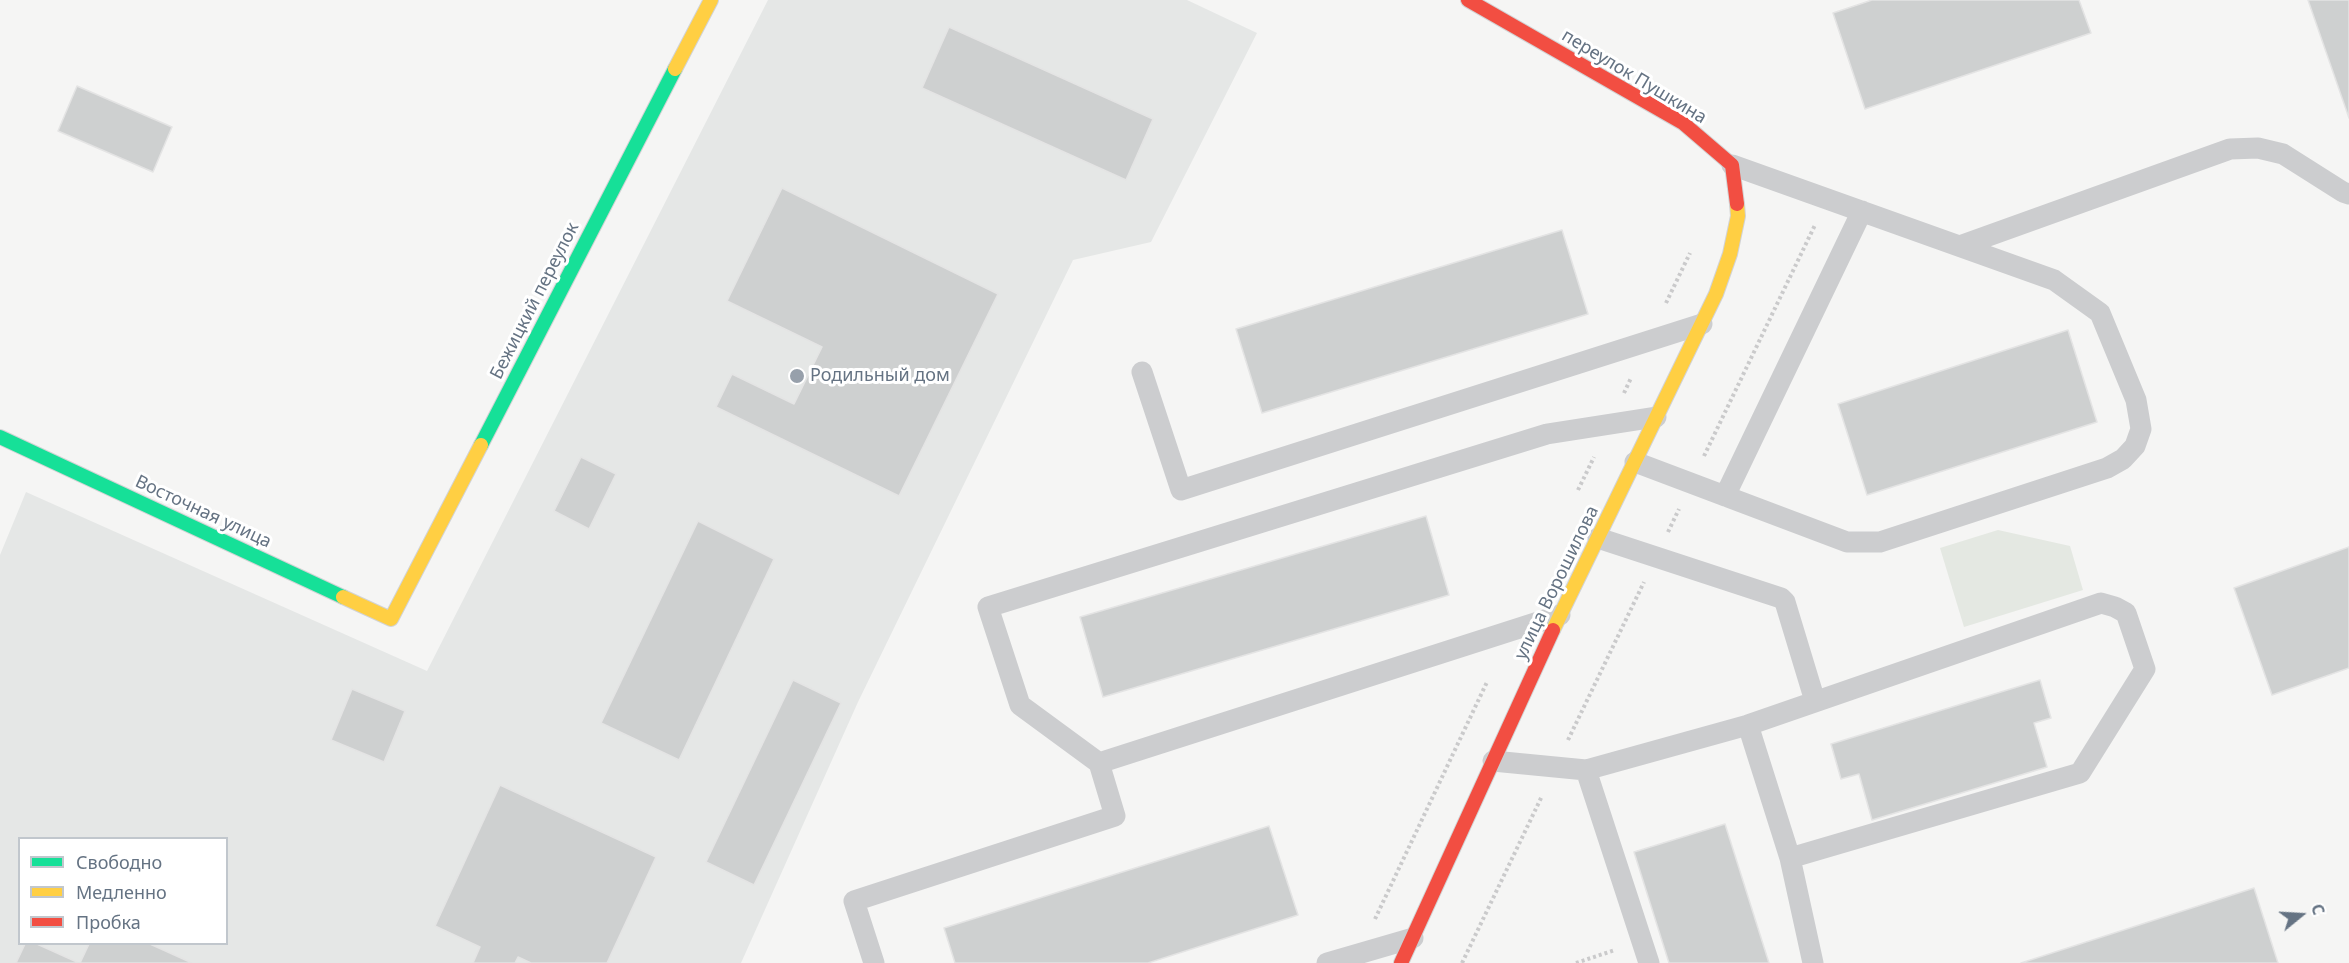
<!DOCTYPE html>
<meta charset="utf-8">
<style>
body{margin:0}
#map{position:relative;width:2349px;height:963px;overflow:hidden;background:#f5f5f4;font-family:"Noto Sans",sans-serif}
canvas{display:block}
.legend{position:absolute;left:18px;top:837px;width:210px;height:108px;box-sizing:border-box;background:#fff;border:2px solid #c1c7cd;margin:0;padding:8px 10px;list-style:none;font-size:18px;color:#657383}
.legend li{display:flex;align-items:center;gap:12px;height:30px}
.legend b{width:30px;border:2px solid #c1c7cd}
.north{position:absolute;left:2271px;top:885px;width:60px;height:60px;-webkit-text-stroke:4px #fff;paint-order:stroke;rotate:72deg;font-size:16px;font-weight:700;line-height:24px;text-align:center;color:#657383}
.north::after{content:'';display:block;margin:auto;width:21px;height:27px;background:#657383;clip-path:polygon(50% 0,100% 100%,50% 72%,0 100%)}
</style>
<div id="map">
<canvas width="2349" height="963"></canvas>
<ul class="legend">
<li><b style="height:8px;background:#16e098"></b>Свободно</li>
<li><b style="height:8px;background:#ffcf43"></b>Медленно</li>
<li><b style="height:8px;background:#f24e42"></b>Пробка</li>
</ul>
<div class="north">С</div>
</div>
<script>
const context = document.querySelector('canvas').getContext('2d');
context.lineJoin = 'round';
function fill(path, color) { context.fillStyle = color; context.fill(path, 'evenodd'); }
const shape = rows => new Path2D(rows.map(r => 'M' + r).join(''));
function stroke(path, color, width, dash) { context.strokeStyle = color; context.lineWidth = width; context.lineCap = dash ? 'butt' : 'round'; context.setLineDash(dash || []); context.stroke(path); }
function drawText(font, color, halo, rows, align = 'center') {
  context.font = font + ' "Noto Sans",sans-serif'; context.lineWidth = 6; context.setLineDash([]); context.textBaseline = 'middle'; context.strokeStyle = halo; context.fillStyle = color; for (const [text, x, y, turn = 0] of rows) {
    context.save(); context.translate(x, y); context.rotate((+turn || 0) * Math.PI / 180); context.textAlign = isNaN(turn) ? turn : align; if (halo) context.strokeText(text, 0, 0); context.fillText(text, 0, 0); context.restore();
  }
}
fill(shape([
 [768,0,1187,0,1257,33,1151,242,1073,260,858,702,741,963,0,963,0,555,26,492,427,671],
 [20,838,226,838,226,944,20,944]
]), '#e5e7e6');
fill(shape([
 [1998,530,2070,546,2083,590,1964,627,1940,548]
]), '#e4e8e2');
const building = shape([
 [1872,0,2079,0,2091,33,1865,109,1833,13,1872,0],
 [2308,0,2349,0,2349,118,2308,0],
 [949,27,1153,119,1126,180,922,88,949,27],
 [77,86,172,127,153,172,58,131,77,86],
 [782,188,998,294,899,496,716,407,732,374,794,404,822,347,727,301,782,188],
 [1562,230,1588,314,1262,413,1236,329,1562,230],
 [2068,330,2097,422,1867,495,1838,404,2068,330],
 [581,457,616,474,589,529,554,511,581,457],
 [1426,516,1449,595,1103,697,1080,617,1426,516],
 [698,521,774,559,679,760,601,723,698,521],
 [2349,547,2349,668,2272,695,2234,588,2349,547],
 [793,680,841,703,754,885,706,862,793,680],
 [2040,680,2051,718,2034,723,2047,767,1872,820,1859,774,1841,779,1831,744,2040,680],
 [352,689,405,711,384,762,331,740,352,689],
 [500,785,656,857,607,963,531,963,518,957,515,963,473,963,480,947,435,926,500,785],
 [1725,824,1769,963,1669,963,1634,852,1725,824],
 [1269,826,1298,915,1148,963,955,963,944,928,1269,826],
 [2254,888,2278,963,2021,963,2254,888],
 [25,944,37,944,79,963,16,963,25,944],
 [89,944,150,944,192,963,80,963,89,944]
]);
fill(building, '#ced0d0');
stroke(building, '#e4e4e4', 1.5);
const fast = shape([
 [0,437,343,597],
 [481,445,675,69]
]);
const slow = shape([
 [675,69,711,0],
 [343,597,391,619,481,445],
 [1553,630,1716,294,1730,254,1738,216,1737,204]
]);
const jam = shape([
 [1468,0,1683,123,1732,165,1737,204],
 [1401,963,1553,630]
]);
stroke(fast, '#d2d3d4', 16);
stroke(slow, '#d2d3d4', 16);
stroke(jam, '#d2d3d4', 16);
stroke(shape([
 [1666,303,1690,253],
 [1624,393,1631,378],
 [1704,456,1815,225],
 [1578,490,1594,457],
 [1668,532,1679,509],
 [1568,740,1644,582],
 [1375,919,1487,682],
 [1462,963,1542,796],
 [1576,963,1615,950]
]), '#cacacb', 4, [3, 3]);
stroke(shape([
 [1960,246,2230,149,2258,148,2283,154,2343,192,2349,194],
 [1142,372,1181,490,1702,324],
 [1635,462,1847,542,1880,542,2107,468,2123,459,2135,446,2141,429,2136,400,2100,313,2054,280,1732,165],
 [1725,496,1862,211],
 [1598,538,1781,598,1785,602,1815,701],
 [1560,615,1099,763,1020,705,988,607,1547,434,1656,417],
 [1748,725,2101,603,2115,607,2126,613,2145,669,2080,773,1790,858],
 [1493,761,1586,770,1748,725,1790,858,1813,963],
 [1586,770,1649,963],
 [874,963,854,901,1115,816,1099,763],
 [1327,963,1413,938]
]), '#cccdcf', 21);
stroke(fast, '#16e098', 14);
stroke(slow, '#ffcf43', 14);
stroke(jam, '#f24e42', 14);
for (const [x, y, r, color] of [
 [797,376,8,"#97a0ab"]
]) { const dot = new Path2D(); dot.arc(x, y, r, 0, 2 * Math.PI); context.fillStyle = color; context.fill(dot); stroke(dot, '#fff', 2); }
drawText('18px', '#657383', '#fff', [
 ["переулок Пушкина",1634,77,31],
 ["Бежицкий переулок",535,301,-63],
 ["Восточная улица",203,512,25],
 ["улица Ворошилова",1557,583,-64]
]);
drawText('18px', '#657383', '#fff', [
 ["Родильный дом",810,376]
], 'left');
</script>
